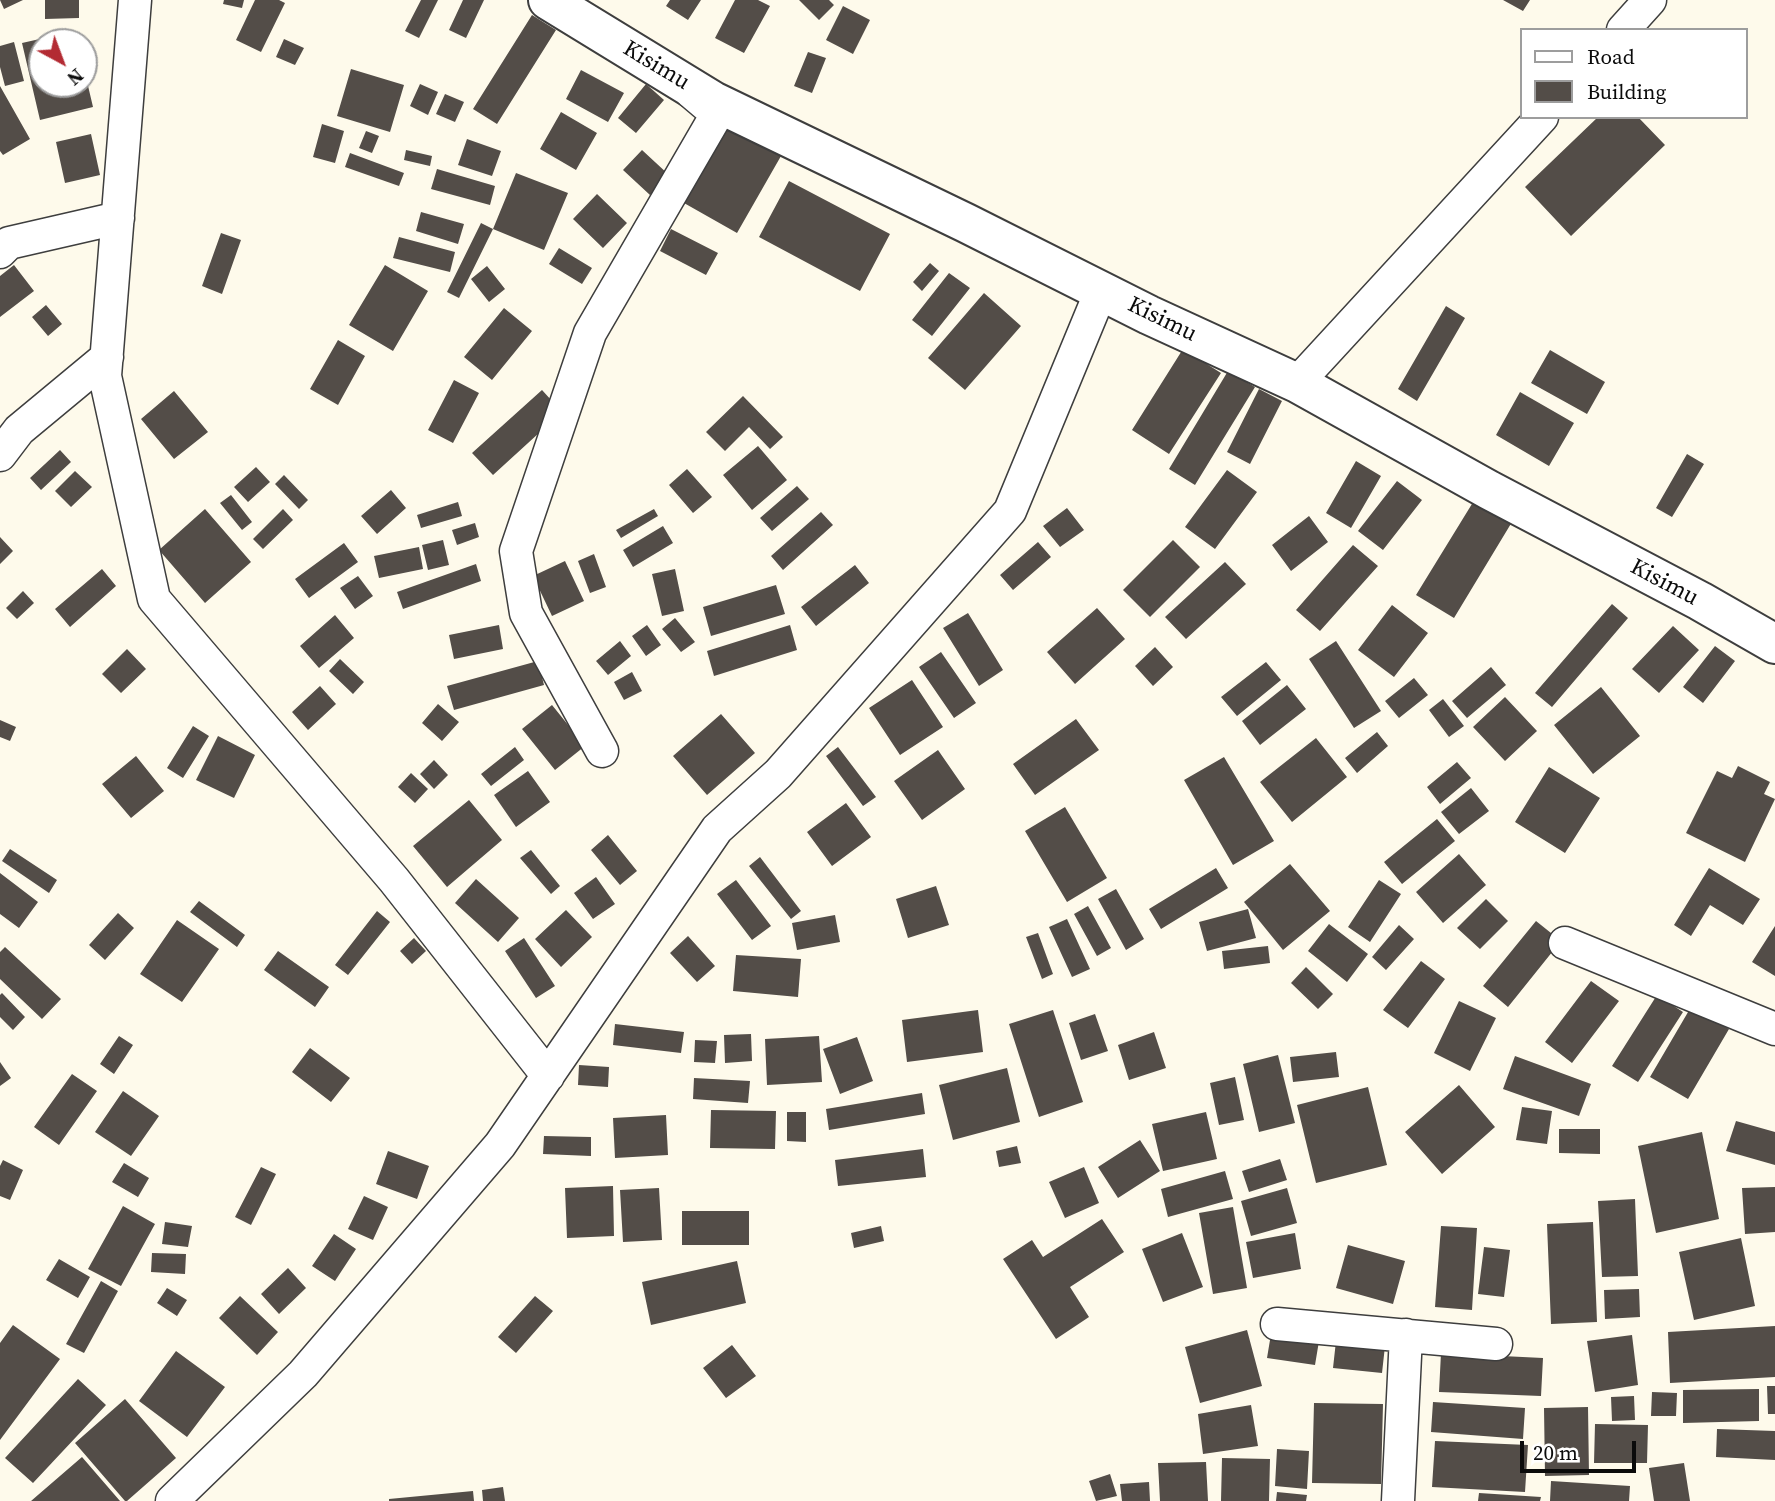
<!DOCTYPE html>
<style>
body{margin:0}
#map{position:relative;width:1775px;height:1501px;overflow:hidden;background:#fefaeb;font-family:"Source Serif 4",serif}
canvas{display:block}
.legend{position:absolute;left:1520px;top:28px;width:228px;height:91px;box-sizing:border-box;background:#fff;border:2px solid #9d9d9d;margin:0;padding:9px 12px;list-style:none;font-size:21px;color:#0b0b0b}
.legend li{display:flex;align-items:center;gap:14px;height:35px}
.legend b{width:35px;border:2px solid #9d9d9d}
.north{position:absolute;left:28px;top:28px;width:70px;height:70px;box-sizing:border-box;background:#fff;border:2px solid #9d9d9d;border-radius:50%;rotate:139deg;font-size:19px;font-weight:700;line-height:28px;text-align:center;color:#0b0b0b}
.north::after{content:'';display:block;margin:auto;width:24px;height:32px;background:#b32b33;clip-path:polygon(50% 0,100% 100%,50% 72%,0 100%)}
.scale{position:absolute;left:1520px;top:1441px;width:116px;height:32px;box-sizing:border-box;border:4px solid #0b0b0b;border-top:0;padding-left:9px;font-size:21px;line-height:24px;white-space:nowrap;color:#0b0b0b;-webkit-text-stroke:5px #fff;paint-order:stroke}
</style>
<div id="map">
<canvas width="1775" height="1501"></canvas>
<ul class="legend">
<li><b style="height:9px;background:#fff"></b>Road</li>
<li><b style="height:19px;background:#534d48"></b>Building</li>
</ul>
<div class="north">N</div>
<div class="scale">20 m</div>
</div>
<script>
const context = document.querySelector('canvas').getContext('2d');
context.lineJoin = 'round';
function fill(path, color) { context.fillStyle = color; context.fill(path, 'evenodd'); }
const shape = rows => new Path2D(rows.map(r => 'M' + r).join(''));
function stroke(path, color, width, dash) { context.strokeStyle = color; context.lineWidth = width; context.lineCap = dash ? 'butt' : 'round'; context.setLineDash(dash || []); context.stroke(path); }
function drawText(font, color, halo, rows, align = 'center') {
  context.font = font + ' "Source Serif 4",serif'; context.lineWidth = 7; context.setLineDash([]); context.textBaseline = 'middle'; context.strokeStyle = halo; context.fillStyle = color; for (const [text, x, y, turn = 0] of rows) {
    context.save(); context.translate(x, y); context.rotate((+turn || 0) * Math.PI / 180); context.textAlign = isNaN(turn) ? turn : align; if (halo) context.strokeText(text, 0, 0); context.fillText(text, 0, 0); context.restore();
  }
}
fill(shape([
 [0,0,23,0,4,9],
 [45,0,79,0,79,18,45,19],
 [224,0,244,0,242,8,223,4],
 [255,0,279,0,285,3,261,52,236,40],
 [421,0,438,0,419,38,405,31],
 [463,0,484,0,466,38,449,30],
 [670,0,701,0,688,20,666,6],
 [735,0,758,0,770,6,744,53,715,38],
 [799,0,829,0,834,5,819,20],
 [1503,0,1530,0,1523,11],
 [843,6,870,20,853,54,826,40],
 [532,15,556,30,497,124,473,109],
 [75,31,78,42,42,42,42,84,84,84,85,73,93,107,40,120,22,43],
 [284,39,304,48,295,65,276,57],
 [14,42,24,81,5,86,0,67,0,46],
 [808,52,826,58,812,93,794,86],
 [351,69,404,85,390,132,337,116],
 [581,70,624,93,608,122,566,99],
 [420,84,438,92,428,115,410,106],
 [646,84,664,100,636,133,618,118],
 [0,86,30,139,3,155,0,151],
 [445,94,464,102,455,122,436,114],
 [561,112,597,133,576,170,540,149],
 [1598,117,1638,117,1665,145,1571,236,1525,187],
 [322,124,344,131,335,163,313,157],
 [728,125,781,156,737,233,684,203],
 [366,131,379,136,372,153,359,148],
 [91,134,100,175,65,183,56,142],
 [467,139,501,151,492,176,458,165],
 [406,150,432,156,430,166,404,160],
 [642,150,669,175,650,195,623,170],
 [350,153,404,173,399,186,345,167],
 [437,169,495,186,490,205,431,189],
 [516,173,568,193,544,250,493,229,459,298,447,292,481,223,493,229],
 [789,181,890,234,860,291,759,237],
 [597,194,627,223,603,248,573,219],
 [421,212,464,224,458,244,416,231],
 [671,229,718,253,706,275,660,251],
 [221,233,241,240,222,294,202,286],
 [399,237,455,252,450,272,393,258],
 [559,248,592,268,582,284,549,264],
 [930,263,939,271,922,291,913,282],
 [14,265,34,291,0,317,0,276],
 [385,265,428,291,393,351,349,325],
 [487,266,505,289,489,302,471,279],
 [949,273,970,288,932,336,912,320],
 [984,293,1021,326,965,390,928,358],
 [46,305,62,324,48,336,32,317],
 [1446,306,1465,318,1417,401,1398,389],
 [504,308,532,331,492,380,464,357],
 [338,340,365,356,338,405,310,389],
 [1183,349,1221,373,1169,454,1132,430],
 [1550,350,1605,382,1587,414,1531,383],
 [1228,371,1255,387,1195,485,1169,469],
 [454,380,479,393,453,443,428,430],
 [1259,389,1282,401,1250,464,1227,452],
 [542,390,562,412,493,475,472,453],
 [174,391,208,432,174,459,141,419],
 [1520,392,1574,423,1549,466,1496,435],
 [743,396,783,437,770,449,749,427,725,451,706,432],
 [758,446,787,480,752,510,723,475],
 [60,450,71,462,41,490,30,478],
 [1687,454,1704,464,1672,517,1656,508],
 [1356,461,1381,476,1351,528,1326,513],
 [256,467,270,482,248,502,234,487],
 [687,469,712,497,693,513,669,485],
 [1227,470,1257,492,1215,549,1185,527],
 [75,471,92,487,71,507,55,491],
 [284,475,308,500,299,509,275,484],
 [1397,481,1422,500,1383,550,1358,531],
 [797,486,809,499,772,531,760,518],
 [391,490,406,508,377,534,361,516],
 [231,495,252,522,242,530,220,503],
 [1475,499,1512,522,1454,618,1416,595],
 [458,502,462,516,421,528,417,515],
 [1067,508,1084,530,1060,547,1043,526],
 [205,509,251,562,205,603,159,550],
 [283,509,293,520,263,549,253,539],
 [654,509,658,516,621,538,616,530],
 [821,512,833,525,783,570,771,556],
 [1309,516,1328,542,1291,571,1272,545],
 [475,523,479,537,457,545,452,530],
 [663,526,673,543,633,567,623,550],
 [0,537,13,551,0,564],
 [443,540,449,565,428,570,422,545],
 [1173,540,1200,567,1150,617,1123,590],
 [1038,542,1051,557,1013,590,1000,575],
 [344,543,358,562,309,598,295,579],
 [1353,545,1378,566,1320,631,1296,610],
 [419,547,423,569,379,578,374,556],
 [594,554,606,587,590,593,578,561],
 [565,561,584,601,552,616,533,576],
 [1225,562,1246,584,1186,639,1165,617],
 [476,564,481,581,403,609,397,592],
 [855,565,869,583,816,626,801,607],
 [102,569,116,586,70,627,55,609],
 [675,569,684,611,662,616,652,574],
 [358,576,373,596,355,609,340,588],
 [776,585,785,614,711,636,703,607],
 [23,591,34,603,17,619,6,608],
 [1612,604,1628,618,1552,707,1535,693],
 [1392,605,1428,633,1394,677,1358,650],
 [1097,608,1125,639,1075,684,1047,652],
 [968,613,1003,670,979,686,943,628],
 [335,615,354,638,319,668,300,646],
 [675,618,695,642,681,652,662,629],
 [499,625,503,649,454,659,449,635],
 [647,625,661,645,646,656,632,636],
 [790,625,797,650,714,676,707,651],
 [1673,626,1699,650,1659,693,1632,669],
 [620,641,631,656,608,675,596,661],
 [1336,641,1381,711,1354,728,1309,659],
 [1715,646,1735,661,1703,703,1683,687],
 [1155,647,1173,667,1153,686,1135,666],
 [127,649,146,669,121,693,102,674],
 [941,652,976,703,954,718,919,667],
 [340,659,364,682,353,694,329,671],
 [538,661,544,685,454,710,447,686],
 [1266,662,1281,680,1237,716,1221,697],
 [1491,667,1506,685,1467,718,1452,701],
 [632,672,642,691,624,700,614,682],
 [1414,678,1428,695,1399,718,1385,701],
 [912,680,943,727,900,755,869,708],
 [1287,685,1306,709,1260,745,1242,721],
 [320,686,336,704,308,730,292,712],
 [1601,687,1640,736,1593,774,1554,725],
 [1505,697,1537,731,1505,761,1473,727],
 [1443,699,1464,726,1449,737,1429,710],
 [438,704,459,722,442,741,422,723],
 [552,705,585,746,555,770,522,729],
 [721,714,755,753,707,795,673,756],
 [1076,719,1099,750,1035,795,1013,764],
 [0,720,16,727,10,741,0,737],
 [193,726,209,736,183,778,167,768],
 [1377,732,1388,746,1357,773,1345,758],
 [218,736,255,755,234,798,196,780],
 [1316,738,1347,777,1292,822,1260,782],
 [515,747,524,760,491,786,481,774],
 [838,747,876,797,863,806,826,756],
 [938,750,965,789,922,820,894,781],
 [136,756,164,791,131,818,102,784],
 [1224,757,1274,841,1233,865,1184,780],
 [434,760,448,775,434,789,420,774],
 [1457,762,1471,778,1440,804,1427,787],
 [1738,766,1770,782,1764,794,1775,799,1745,862,1686,833,1717,771,1732,778],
 [1549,767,1600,798,1565,853,1515,822],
 [528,771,550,802,516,827,494,795],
 [411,773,428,789,415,803,398,787],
 [1471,788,1489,811,1459,834,1441,812],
 [469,800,502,840,447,887,413,846],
 [846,803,871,837,832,866,807,832],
 [1065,807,1107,878,1067,902,1025,831],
 [1437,819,1455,841,1402,884,1384,862],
 [608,835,637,871,620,885,591,850],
 [10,849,57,880,49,893,2,861],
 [531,850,560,886,551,894,520,858],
 [1459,854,1486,885,1443,923,1416,892],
 [760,857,801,911,791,919,749,866],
 [1290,864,1330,911,1283,950,1244,902],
 [1216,868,1228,888,1161,929,1149,909],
 [1709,868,1760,899,1743,925,1710,905,1691,936,1674,925],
 [0,873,38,902,19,928,0,914],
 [596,877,615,904,593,919,574,893],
 [476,879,519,918,498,942,455,903],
 [736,880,771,926,752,940,717,894],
 [1379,880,1401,894,1370,942,1348,927],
 [936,886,949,925,908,938,896,899],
 [1116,889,1144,939,1126,950,1098,899],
 [1486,899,1508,921,1480,949,1457,928],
 [199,901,245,935,237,947,190,912],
 [1088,906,1111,948,1097,956,1074,914],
 [1248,909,1256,938,1207,951,1199,922],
 [566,910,592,937,561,967,535,939],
 [377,911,390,922,348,975,335,965],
 [118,913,134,928,105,960,89,945],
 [835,915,840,942,797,950,792,923],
 [1067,919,1090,969,1072,977,1049,927],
 [177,920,219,949,182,1002,140,974],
 [1536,921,1561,941,1508,1007,1483,986],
 [1329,924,1368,954,1347,982,1308,951],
 [1399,925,1414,939,1386,970,1372,957],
 [1775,926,1775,976,1752,962],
 [1038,933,1053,974,1042,979,1026,937],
 [688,936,715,966,697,982,670,953],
 [414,938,426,951,412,964,400,951],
 [524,938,555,986,536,998,505,951],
 [1268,946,1270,963,1224,969,1222,951],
 [5,947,61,999,42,1019,0,979,0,952],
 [278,951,329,987,315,1007,264,970],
 [736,955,801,959,798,997,733,991],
 [1421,961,1445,979,1408,1028,1383,1010],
 [1306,967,1333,994,1318,1009,1291,983],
 [1591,981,1619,1001,1572,1063,1545,1042],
 [2,993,25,1017,13,1030,0,1017,0,995],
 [1657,995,1683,1012,1638,1082,1612,1066],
 [1459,1001,1496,1018,1470,1071,1434,1053],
 [1691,1007,1729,1029,1688,1099,1650,1077],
 [978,1010,983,1052,907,1062,902,1020],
 [1053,1010,1083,1102,1039,1117,1009,1024],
 [1095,1014,1108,1051,1081,1060,1069,1023],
 [615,1024,684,1032,681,1053,613,1045],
 [1154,1032,1166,1068,1129,1080,1118,1045],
 [751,1034,752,1061,725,1063,724,1035],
 [119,1036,133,1045,114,1074,100,1064],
 [819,1036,822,1082,767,1085,765,1039],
 [857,1037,873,1081,840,1094,823,1049],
 [695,1040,717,1041,715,1063,694,1062],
 [310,1048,350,1078,331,1102,292,1072],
 [1336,1052,1339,1077,1293,1082,1290,1057],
 [1278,1055,1295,1123,1259,1132,1243,1064],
 [1515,1056,1591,1084,1579,1116,1503,1089],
 [0,1062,11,1078,0,1086],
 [579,1065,609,1067,608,1087,578,1085],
 [1007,1068,1020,1122,953,1140,939,1085],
 [72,1074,97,1091,59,1145,34,1127],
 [1235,1077,1244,1120,1219,1125,1210,1083],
 [694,1078,750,1081,748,1103,693,1099],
 [1459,1085,1495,1127,1442,1174,1405,1132],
 [1368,1087,1387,1165,1316,1183,1297,1105],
 [123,1091,159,1116,131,1156,95,1132],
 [922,1093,925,1114,829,1130,826,1109],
 [1522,1107,1552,1111,1547,1144,1516,1140],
 [711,1110,776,1111,775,1149,710,1148],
 [787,1112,806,1112,806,1142,787,1141],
 [1206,1112,1217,1159,1163,1171,1152,1124],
 [666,1115,668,1155,615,1158,613,1118],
 [1736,1121,1775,1132,1775,1165,1726,1151],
 [1559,1129,1600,1129,1600,1154,1559,1153],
 [1702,1132,1719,1219,1656,1233,1638,1146],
 [544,1136,591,1137,591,1156,543,1154],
 [1140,1140,1160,1171,1118,1198,1098,1167],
 [1017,1146,1021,1163,999,1167,996,1151],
 [923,1149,926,1177,838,1186,835,1160],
 [388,1151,429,1166,417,1199,376,1184],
 [1280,1159,1287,1180,1249,1192,1242,1171],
 [3,1160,23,1170,10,1200,0,1196,0,1166],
 [124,1163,149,1178,138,1197,112,1182],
 [261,1167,276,1174,251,1225,235,1217],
 [1084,1167,1099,1203,1065,1218,1049,1182],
 [1225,1171,1233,1199,1168,1217,1161,1189],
 [613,1186,614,1236,567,1238,565,1188],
 [1775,1187,1775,1232,1745,1234,1742,1188],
 [659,1188,662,1240,623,1242,620,1190],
 [1287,1188,1297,1223,1251,1236,1241,1201],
 [364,1196,388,1207,373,1240,348,1229],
 [1635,1199,1638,1276,1602,1277,1598,1201],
 [123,1206,155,1224,121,1286,88,1269],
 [1233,1207,1247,1288,1213,1294,1199,1213],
 [682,1211,749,1211,749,1245,682,1245],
 [1102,1219,1124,1252,1070,1287,1089,1317,1056,1339,1003,1259,1032,1240,1043,1257],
 [165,1222,192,1226,188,1247,162,1244],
 [1593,1222,1597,1322,1551,1324,1547,1224],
 [881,1226,884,1241,854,1248,851,1233],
 [1441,1226,1477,1228,1472,1310,1435,1307],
 [1182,1233,1203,1287,1163,1302,1142,1249],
 [1295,1233,1301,1269,1253,1278,1246,1242],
 [334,1234,356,1249,335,1281,312,1266],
 [1741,1238,1755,1306,1694,1320,1679,1252],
 [1348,1245,1405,1261,1393,1304,1336,1288],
 [1484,1247,1510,1250,1504,1297,1478,1294],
 [152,1253,186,1254,185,1274,151,1272],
 [59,1259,90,1277,78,1298,46,1280],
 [737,1261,746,1303,651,1325,642,1282],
 [288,1268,306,1288,279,1314,261,1294],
 [101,1281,118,1291,84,1353,66,1344],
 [167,1288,187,1300,177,1316,157,1303],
 [1639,1289,1640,1317,1605,1319,1604,1290],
 [240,1296,278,1332,257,1355,219,1318],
 [535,1296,553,1311,516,1353,498,1337],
 [13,1325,60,1359,0,1440,0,1343],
 [1775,1326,1775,1377,1670,1383,1668,1332],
 [1272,1328,1320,1335,1315,1365,1267,1358],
 [1247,1330,1262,1386,1200,1403,1185,1347],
 [1632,1335,1638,1385,1595,1392,1587,1341],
 [1336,1341,1385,1346,1382,1373,1333,1368],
 [732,1345,756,1376,726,1398,703,1368],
 [176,1351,225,1387,187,1437,139,1401],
 [1441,1353,1543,1358,1541,1396,1439,1392],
 [78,1379,106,1405,33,1483,5,1458],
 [1767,1386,1775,1386,1775,1414,1768,1414],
 [1759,1389,1759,1421,1683,1423,1683,1390],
 [1652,1392,1677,1393,1676,1416,1651,1416],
 [1634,1396,1635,1420,1612,1421,1611,1397],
 [125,1399,176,1458,127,1501,125,1501,75,1443],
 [1433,1402,1525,1408,1523,1439,1431,1432],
 [1314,1403,1383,1404,1381,1484,1312,1483],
 [1251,1405,1258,1446,1203,1454,1198,1414],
 [1588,1407,1589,1475,1545,1476,1544,1408],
 [1595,1424,1648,1425,1647,1463,1594,1463],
 [1717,1429,1775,1431,1775,1460,1716,1457],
 [1435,1441,1528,1445,1525,1492,1432,1487],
 [1277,1449,1309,1451,1307,1489,1275,1486],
 [82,1457,120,1501,31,1501],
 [1222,1458,1270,1459,1269,1501,1221,1501],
 [1206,1462,1208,1501,1160,1501,1158,1463],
 [1684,1463,1690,1501,1654,1501,1649,1468],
 [1110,1474,1117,1496,1096,1501,1089,1481],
 [1551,1481,1630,1486,1629,1501,1550,1501],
 [1149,1482,1150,1501,1122,1501,1120,1484],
 [503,1487,505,1501,483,1501,482,1490],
 [473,1491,474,1501,389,1501,389,1499],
 [1277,1492,1307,1495,1306,1501,1276,1501],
 [1479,1493,1541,1497,1540,1501,1478,1501]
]), '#534d48');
const minor = shape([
 [135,0,105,376,154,599,394,880,548,1076],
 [1623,30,1650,0],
 [0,252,9,243,118,218],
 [1297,383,1542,117],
 [0,455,19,430,107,357],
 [602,751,526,613,516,551,590,333,717,114,691,92],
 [1565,943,1775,1029],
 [1277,1324,1496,1344],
 [172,1501,303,1374,500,1145,717,829,778,774,1010,511,1101,291],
 [1398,1501,1406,1335]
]);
const tertiary = shape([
 [548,0,713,101,966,223,1149,315,1297,383,1489,490,1700,601,1775,644]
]);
stroke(minor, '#3e3e3e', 35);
stroke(tertiary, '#3e3e3e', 42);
stroke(minor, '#fff', 32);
stroke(tertiary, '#fff', 38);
drawText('23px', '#0b0b0b', '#fff', [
 ["Kisimu",656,66,31],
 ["Kisimu",1162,320,26],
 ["Kisimu",1664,583,28]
]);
</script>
